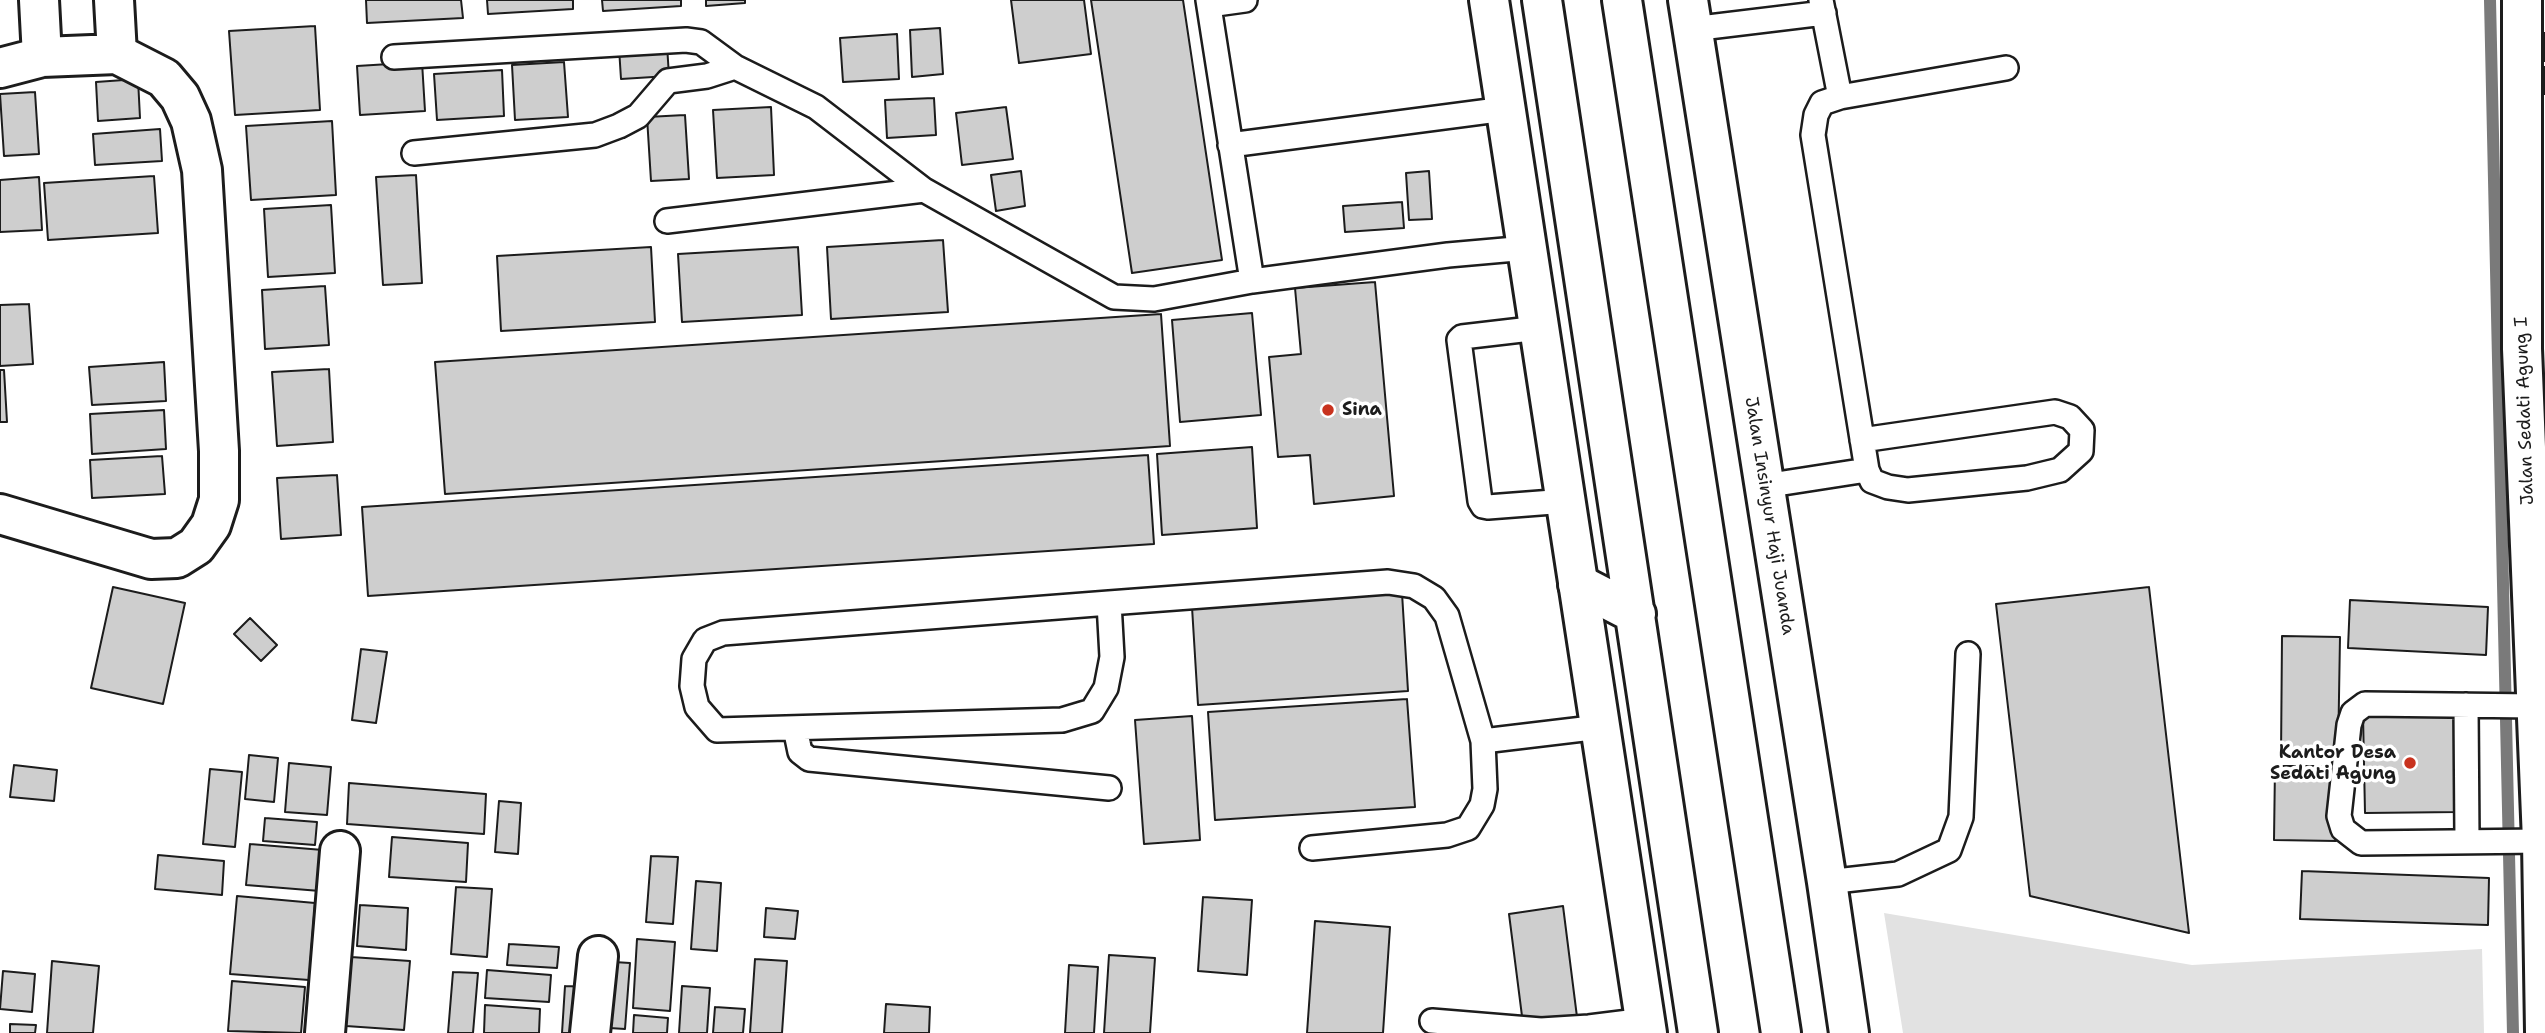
<!DOCTYPE html>
<style>
body{margin:0}
canvas{display:block;background:#fff}
</style>
<canvas width="2545" height="1033"></canvas>
<script>
const context = document.querySelector('canvas').getContext('2d');
context.lineJoin = 'round';
function fill(path, color) { context.fillStyle = color; context.fill(path, 'evenodd'); }
const shape = rows => new Path2D(rows.map(r => 'M' + r).join(''));
function stroke(path, color, width, dash) { context.strokeStyle = color; context.lineWidth = width; context.lineCap = dash ? 'butt' : 'round'; context.setLineDash(dash || []); context.stroke(path); }
function drawText(font, color, halo, rows, align = 'center') {
  context.font = font + ' "Shantell Sans",sans-serif'; context.lineWidth = 7; context.setLineDash([]); context.textBaseline = 'middle'; context.strokeStyle = halo; context.fillStyle = color; for (const [text, x, y, turn = 0] of rows) {
    context.save(); context.translate(x, y); context.rotate((+turn || 0) * Math.PI / 180); context.textAlign = isNaN(turn) ? turn : align; if (halo) context.strokeText(text, 0, 0); context.fillText(text, 0, 0); context.restore();
  }
}
fill(shape([
 [1884,913,2192,965,2482,949,2484,1033,1903,1033]
]), '#e2e2e2');
stroke(shape([
 [2490,0,2513,1033]
]), '#7a7a7a', 12);
const building = shape([
 [366,0,461,0,463,18,367,23,366,0],
 [487,0,573,0,573,9,488,14,487,0],
 [602,0,681,0,681,6,603,11,602,0],
 [706,0,745,0,745,3,706,6,706,0],
 [1011,0,1084,0,1091,54,1019,63,1011,0],
 [1091,0,1183,0,1222,260,1132,273,1091,0],
 [315,26,320,110,235,115,229,31,315,26],
 [940,28,943,74,912,77,910,30,940,28],
 [2536,33,2545,33,2545,61,2536,61,2536,33],
 [897,34,899,79,843,82,840,38,897,34],
 [667,45,669,76,621,79,619,48,667,45],
 [422,62,425,111,360,115,357,66,422,62],
 [564,62,568,117,515,120,512,65,564,62],
 [2539,67,2545,67,2545,94,2538,94,2539,67],
 [502,70,504,116,437,120,434,74,502,70],
 [138,79,140,118,98,121,96,82,138,79],
 [35,92,39,154,4,156,0,94,35,92],
 [934,98,936,135,887,138,885,100,934,98],
 [771,107,774,175,717,178,713,110,771,107],
 [1006,107,1013,159,962,165,956,113,1006,107],
 [685,115,689,179,651,181,647,117,685,115],
 [332,121,336,195,251,200,246,126,332,121],
 [160,129,162,161,95,165,93,134,160,129],
 [1021,171,1025,206,996,211,991,175,1021,171],
 [1429,171,1432,219,1409,220,1406,173,1429,171],
 [416,175,422,283,383,285,376,177,416,175],
 [154,176,158,233,48,240,44,183,154,176],
 [39,177,42,230,0,232,0,180,39,177],
 [1402,202,1404,228,1345,232,1343,206,1402,202],
 [331,205,335,273,268,277,264,209,331,205],
 [943,240,948,312,831,319,827,247,943,240],
 [651,247,655,322,501,331,497,256,651,247],
 [798,247,802,315,682,322,678,254,798,247],
 [1375,282,1394,496,1314,504,1310,455,1278,457,1269,357,1301,354,1295,288,1375,282],
 [325,286,329,345,265,349,262,290,325,286],
 [29,304,33,364,0,366,0,305,29,304],
 [1252,313,1261,415,1180,422,1172,320,1252,313],
 [1161,314,1170,446,445,494,435,362,1161,314],
 [164,362,166,401,92,405,89,367,164,362],
 [329,369,333,442,277,446,272,372,329,369],
 [0,370,4,370,7,422,0,422,0,370],
 [164,410,166,449,92,454,90,414,164,410],
 [1252,447,1257,528,1162,535,1157,454,1252,447],
 [1148,455,1154,544,368,596,362,507,1148,455],
 [162,456,165,494,92,498,90,460,162,456],
 [337,475,341,535,281,539,277,478,337,475],
 [113,587,185,603,163,704,91,688,113,587],
 [2149,587,2189,933,2030,896,1996,604,2149,587],
 [1402,593,1408,691,1198,705,1192,607,1402,593],
 [2350,600,2488,607,2486,655,2348,648,2350,600],
 [250,618,277,645,261,661,234,634,250,618],
 [2282,636,2340,637,2338,757,2281,757,2282,636],
 [361,649,387,652,376,723,352,720,361,649],
 [1407,699,1415,807,1215,820,1208,712,1407,699],
 [2455,713,2458,812,2365,813,2363,715,2455,713],
 [1192,716,1200,840,1144,844,1135,720,1192,716],
 [249,755,278,758,274,802,245,799,249,755],
 [289,763,331,767,327,815,285,812,289,763],
 [14,765,57,770,54,801,10,797,14,765],
 [2275,766,2337,766,2336,841,2274,840,2275,766],
 [210,769,242,772,235,847,203,844,210,769],
 [349,783,486,794,484,834,347,824,349,783],
 [499,801,521,803,518,854,495,852,499,801],
 [265,818,317,822,315,845,263,841,265,818],
 [392,837,468,843,466,882,389,877,392,837],
 [250,844,323,850,320,891,246,885,250,844],
 [158,855,224,861,222,895,155,889,158,855],
 [651,856,678,857,673,924,646,922,651,856],
 [2302,871,2489,878,2488,925,2300,919,2302,871],
 [696,881,721,883,717,951,691,949,696,881],
 [456,887,492,889,487,957,451,954,456,887],
 [237,896,315,903,309,980,230,974,237,896],
 [1203,897,1252,900,1247,975,1198,971,1203,897],
 [360,905,408,908,406,950,357,946,360,905],
 [1563,906,1577,1017,1523,1024,1509,914,1563,906],
 [766,908,798,911,795,939,764,937,766,908],
 [1315,921,1390,927,1383,1033,1307,1033,1315,921],
 [637,939,675,942,670,1011,633,1008,637,939],
 [509,944,559,947,557,968,507,965,509,944],
 [1109,955,1155,958,1150,1033,1104,1033,1109,955],
 [351,957,410,961,404,1030,346,1026,351,957],
 [755,959,787,961,782,1033,750,1033,755,959],
 [52,961,99,966,93,1033,47,1033,52,961],
 [598,961,630,963,625,1029,594,1027,598,961],
 [1069,965,1098,967,1094,1033,1065,1033,1069,965],
 [487,970,551,975,549,1002,485,998,487,970],
 [3,971,35,974,32,1012,0,1009,3,971],
 [453,972,478,973,473,1033,448,1033,453,972],
 [232,981,305,987,301,1033,228,1031,232,981],
 [565,986,589,987,586,1033,562,1033,565,986],
 [682,986,710,988,707,1033,679,1033,682,986],
 [886,1004,930,1007,929,1033,884,1033,886,1004],
 [485,1005,540,1009,539,1033,484,1033,485,1005],
 [715,1007,745,1009,743,1033,713,1033,715,1007],
 [634,1015,668,1018,667,1033,633,1033,634,1015],
 [10,1024,36,1025,35,1033,10,1033,10,1024]
]);
fill(building, '#cecece');
stroke(building, '#1c1c1c', 2);
const lane = shape([
 [1208,0,1252,281],
 [1821,0,1840,97],
 [1209,5,1245,0],
 [1692,29,1824,13],
 [394,57,686,40,701,42,735,67,816,107,924,190,1114,297,1154,299,1252,281,1448,255,1527,248],
 [1230,145,1505,109],
 [414,153,595,135,619,126,638,116,668,81,707,76,735,67],
 [667,221,924,190],
 [1539,328,1462,337,1459,340,1480,501,1483,506,1488,507,1566,501],
 [1862,440,2055,412,2070,417,2082,430,2081,451,2060,470,2027,478,1908,490,1888,487,1872,481,1867,470,1813,135,1816,115,1822,103,1840,97,2006,68],
 [1764,486,1867,470],
 [1109,603,1112,657,1106,688,1092,711,1062,720,717,730,697,707,692,686,694,659,705,640,723,633,1109,603,1388,582,1414,586,1434,598,1447,616,1483,741,1485,789,1482,805,1468,828,1447,835,1312,848],
 [2466,705,2467,840],
 [2535,706,2365,704,2353,713,2349,725,2339,816,2343,829,2361,843,2542,841],
 [795,728,800,752,809,759,1109,788],
 [1483,741,1600,727],
 [1827,882,1898,874,1949,850,1961,817,1968,654],
 [1432,1021,1541,1030,1589,1027,1645,1020]
]);
const street = shape([
 [39,0,42,57],
 [114,0,117,54],
 [2522,0,2522,349,2542,841,2545,1032],
 [0,68,42,57,117,54,164,78,180,97,191,121,202,170,219,451,219,500,211,525,196,546,177,558,151,559,0,514],
 [325,1033,340,851],
 [590,1033,598,956]
]);
const secondary = shape([
 [1489,0,1647,1033],
 [1688,0,1827,882,1849,1033]
]);
const highway = shape([
 [1542,0,1698,1033],
 [1622,0,1781,1033],
 [1578,584,1636,614]
]);
stroke(lane, '#1c1c1c', 28);
stroke(street, '#1c1c1c', 44);
stroke(secondary, '#1c1c1c', 44);
stroke(highway, '#1c1c1c', 44);
stroke(lane, '#fff', 23);
stroke(street, '#fff', 38);
stroke(secondary, '#fff', 38);
stroke(highway, '#fff', 38);
for (const [x, y, r, color] of [
 [1328,410,7,"#c8321e"],
 [2410,763,7,"#c8321e"]
]) { const dot = new Path2D(); dot.arc(x, y, r, 0, 2 * Math.PI); context.fillStyle = color; context.fill(dot); stroke(dot, '#fff', 2.5); }
drawText('bold 18px', '#1c1c1c', '#fff', [
 ["Sina",1342,410],
 ["Kantor Desa",2396,753,"right"],
 ["Sedati Agung",2396,774,"right"]
], 'left');
drawText('18px', '#1c1c1c', '#fff', [
 ["Jalan Sedati Agung I",2525,411,-92],
 ["Jalan Insinyur Haji Juanda",1769,516,81]
]);
</script>
